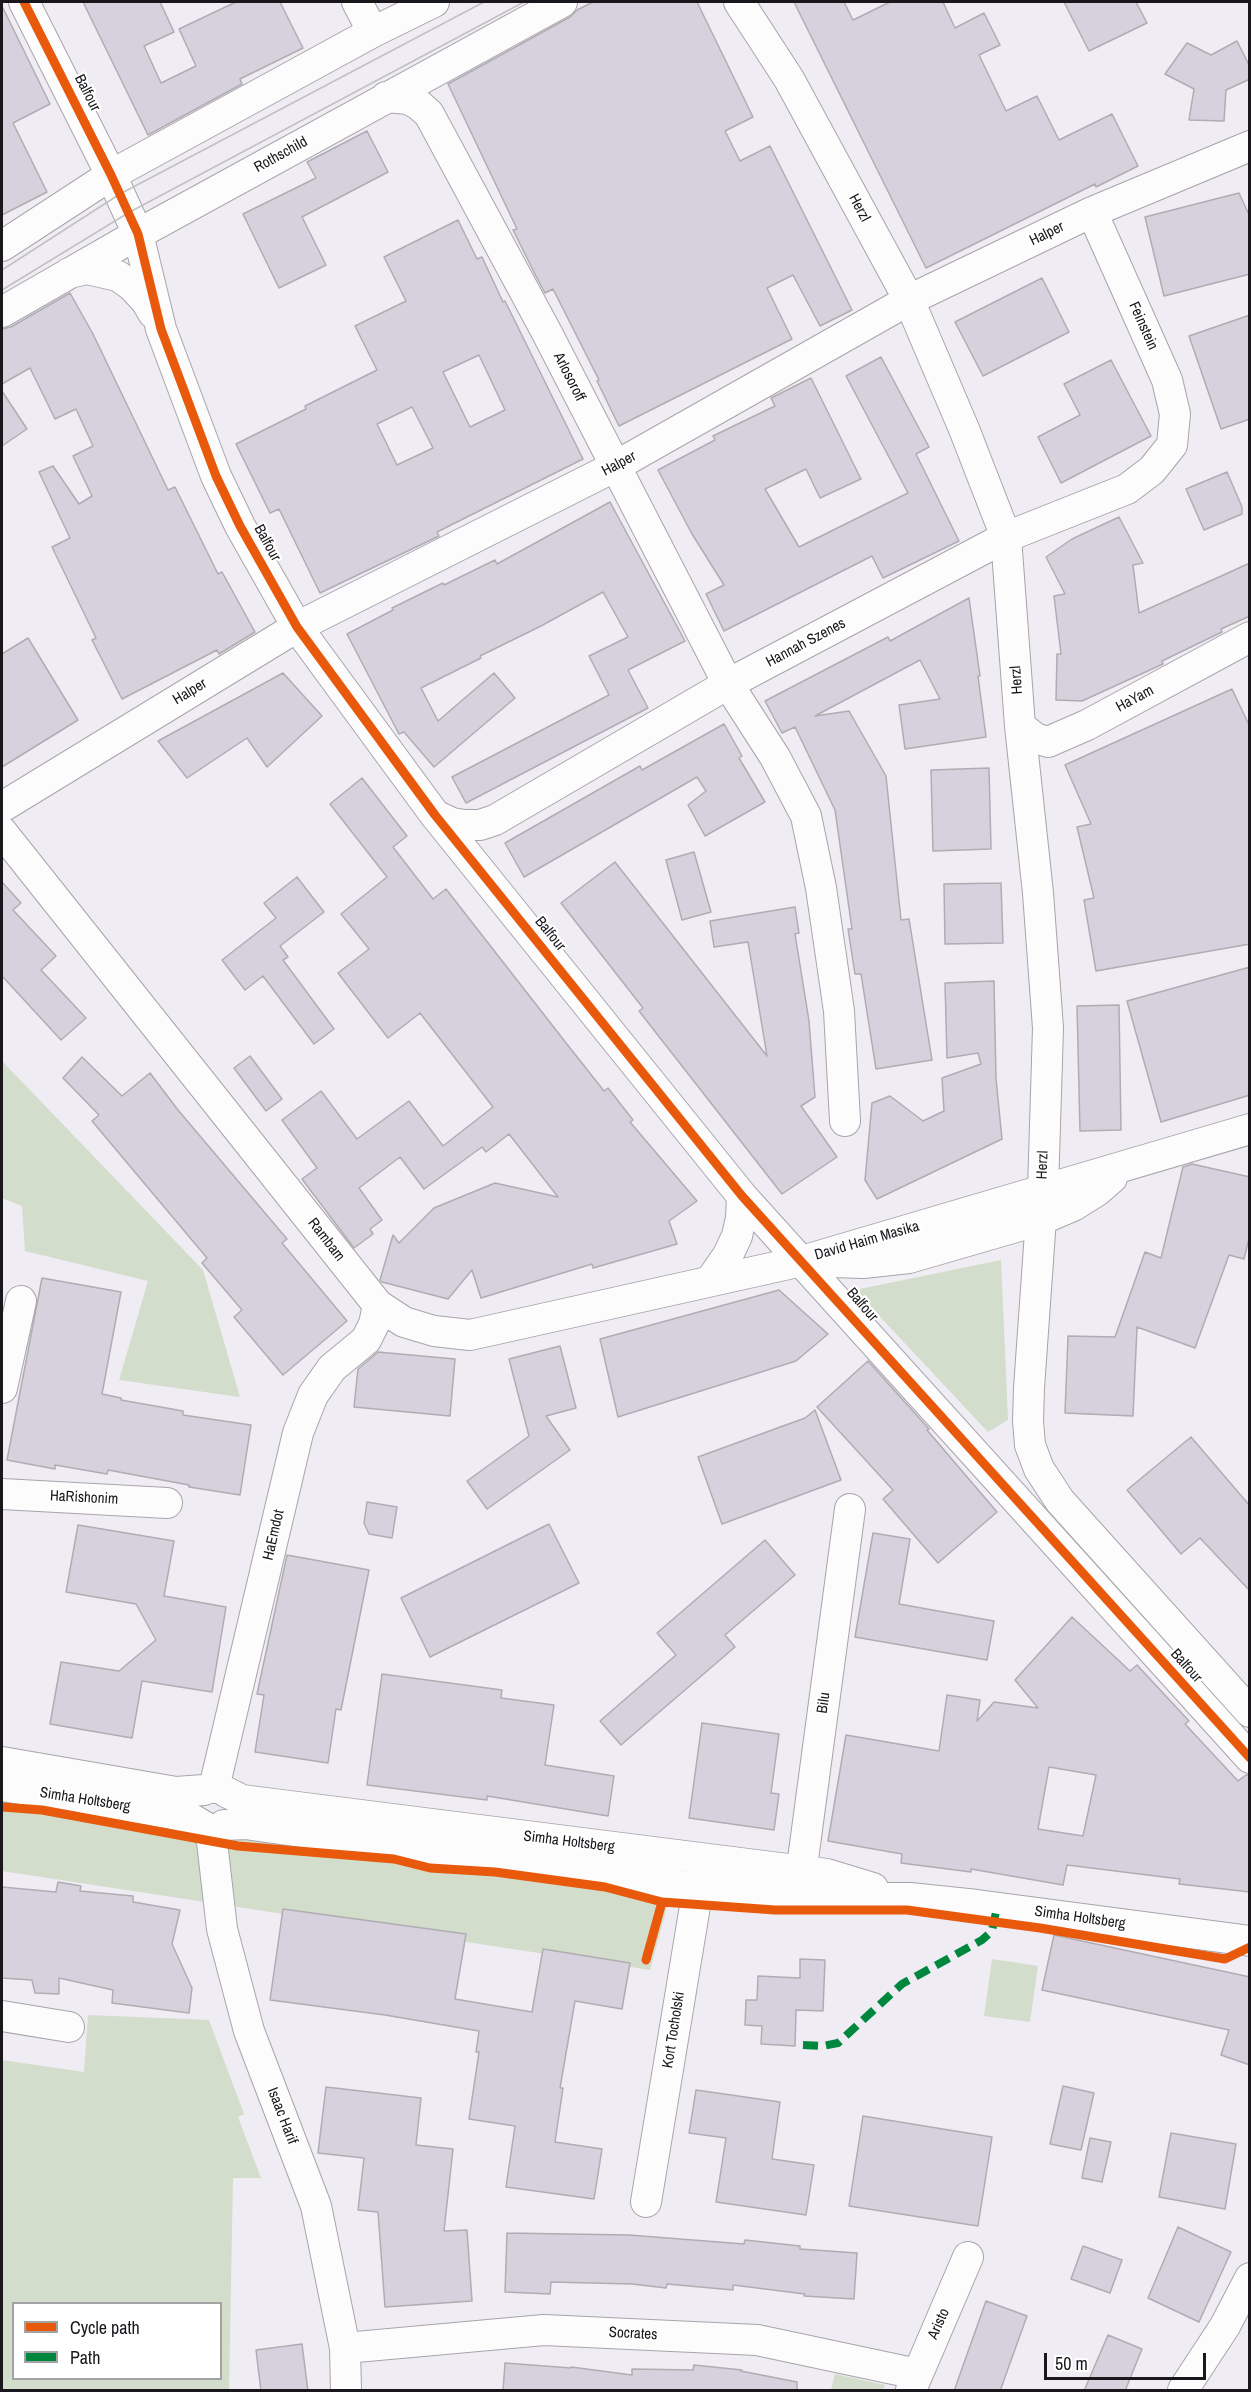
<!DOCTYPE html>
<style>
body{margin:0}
#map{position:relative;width:1251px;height:2392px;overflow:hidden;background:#f0ecf4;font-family:"Archivo Narrow",sans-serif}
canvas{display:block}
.frame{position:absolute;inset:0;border:3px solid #1a171c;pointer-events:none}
.legend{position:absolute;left:12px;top:2302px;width:210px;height:78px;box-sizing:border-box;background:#fff;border:2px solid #a3a2a4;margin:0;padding:8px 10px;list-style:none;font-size:18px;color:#1a171c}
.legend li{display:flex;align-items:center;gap:12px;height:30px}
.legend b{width:30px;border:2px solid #a3a2a4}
.scale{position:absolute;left:1044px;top:2353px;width:162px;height:27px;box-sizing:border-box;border:3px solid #1a171c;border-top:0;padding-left:8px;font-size:18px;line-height:21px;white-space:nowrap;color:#1a171c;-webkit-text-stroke:4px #fff;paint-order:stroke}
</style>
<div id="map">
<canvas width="1251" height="2392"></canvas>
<div class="frame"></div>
<ul class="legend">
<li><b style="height:8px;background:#e8590c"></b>Cycle path</li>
<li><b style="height:8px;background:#00873e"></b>Path</li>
</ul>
<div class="scale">50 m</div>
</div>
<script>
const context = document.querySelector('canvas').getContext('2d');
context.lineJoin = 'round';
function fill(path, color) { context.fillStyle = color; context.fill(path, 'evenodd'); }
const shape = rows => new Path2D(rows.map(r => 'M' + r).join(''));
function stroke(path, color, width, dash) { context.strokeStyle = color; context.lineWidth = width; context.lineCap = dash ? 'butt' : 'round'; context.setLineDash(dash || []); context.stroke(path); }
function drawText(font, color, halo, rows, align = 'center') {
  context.font = font + ' "Archivo Narrow",sans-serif'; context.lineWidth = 4.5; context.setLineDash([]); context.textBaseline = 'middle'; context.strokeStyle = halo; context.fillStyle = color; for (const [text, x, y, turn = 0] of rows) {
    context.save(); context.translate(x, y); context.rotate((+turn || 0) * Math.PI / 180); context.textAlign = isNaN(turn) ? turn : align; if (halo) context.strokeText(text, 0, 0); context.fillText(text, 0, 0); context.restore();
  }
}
fill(shape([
 [2,1061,203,1270,240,1397,119,1380,148,1281,25,1251,22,1206,2,1198],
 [1001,1260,1008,1420,988,1432,855,1290],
 [2,1797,671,1892,650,1970,2,1871],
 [992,1959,1038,1966,1030,2022,984,2016],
 [88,2015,209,2020,244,2114,238,2117,261,2178,233,2178,229,2390,2,2390,2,2060,84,2072],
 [14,2304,220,2304,220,2378,14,2378],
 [835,2374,885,2385,883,2390,831,2390]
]), '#d3ddcb');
const building = shape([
 [83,2,160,2,174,32,144,46,161,83,196,66,179,29,236,2,280,2,303,48,240,79,242,84,148,135,83,2],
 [593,2,697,2,753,117,725,131,740,161,770,146,852,310,820,326,793,275,767,288,792,339,619,426,597,381,599,380,553,289,545,293,536,276,513,230,517,229,448,84,570,17,577,10,593,2],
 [794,2,844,2,853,20,890,2,943,2,955,28,984,13,1000,45,979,55,1006,111,1037,96,1059,140,1112,114,1138,166,1096,187,1095,184,926,268,794,2],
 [1064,2,1136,2,1147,23,1089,51,1064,2],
 [2,6,50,104,13,123,47,192,2,215,2,6],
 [1237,41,1250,67,1250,79,1226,90,1224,121,1189,120,1194,89,1165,74,1187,43,1211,55,1237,41],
 [367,131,388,172,302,217,326,265,279,288,243,214,316,178,307,162,367,131],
 [1239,193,1250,217,1250,274,1164,296,1145,217,1239,193],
 [458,220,477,259,482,257,503,302,505,301,583,459,437,532,439,536,320,593,279,509,270,513,236,444,306,409,305,406,377,370,355,326,406,301,384,257,458,220],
 [479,355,505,410,470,427,443,372,479,355],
 [412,407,433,448,397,465,377,424,412,407],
 [1042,278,1069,332,983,376,955,322,1042,278],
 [70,293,93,334,168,490,175,487,218,574,222,572,255,632,219,654,217,650,122,699,92,640,96,638,52,547,70,538,39,472,53,466,79,504,92,496,73,456,93,446,76,409,55,419,30,368,2,384,2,329,11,327,70,293],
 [1250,315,1250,419,1221,429,1189,336,1250,315],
 [881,357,929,447,916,454,959,541,883,578,872,556,724,631,706,594,724,585,692,534,658,470,715,440,713,436,775,406,771,398,811,378,861,479,820,498,806,469,765,489,799,547,908,493,846,376,881,357],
 [1111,360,1151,436,1061,483,1038,437,1080,415,1064,384,1111,360],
 [2,391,27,429,2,446,2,391],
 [1227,472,1242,507,1242,514,1204,530,1186,489,1227,472],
 [610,502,685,641,628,670,648,708,466,803,452,777,609,695,589,656,628,637,603,592,541,626,480,656,481,658,421,688,438,721,494,673,515,698,434,767,404,732,399,734,347,634,393,610,392,608,443,583,444,585,495,560,497,564,610,502],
 [1119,517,1143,563,1133,565,1139,613,1250,563,1250,616,1221,629,1222,632,1162,661,1163,664,1082,701,1056,700,1057,654,1061,654,1054,596,1065,594,1046,557,1072,539,1119,517],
 [969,598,980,676,978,676,986,737,905,749,899,705,940,699,920,660,815,716,849,711,886,776,901,920,909,919,932,1060,876,1069,861,974,855,974,848,929,852,929,835,810,795,727,782,733,765,701,888,637,890,641,969,598],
 [28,638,78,720,2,767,2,654,28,638],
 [283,673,322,716,267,767,247,738,187,778,158,741,283,673],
 [1232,689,1250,727,1250,944,1096,971,1084,900,1094,898,1077,827,1091,824,1065,765,1232,689],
 [724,724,742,756,739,758,765,802,705,836,688,805,706,791,697,777,524,877,505,843,640,766,642,770,724,724],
 [989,768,991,849,933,851,931,770,989,768],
 [362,778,407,836,393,847,433,899,446,889,570,1048,604,1091,608,1088,633,1120,630,1122,697,1201,669,1221,677,1244,593,1268,592,1264,481,1298,472,1270,448,1299,382,1282,380,1280,393,1235,399,1243,434,1208,495,1183,558,1197,509,1134,486,1152,482,1147,424,1189,400,1157,359,1188,382,1220,370,1229,373,1234,354,1248,302,1179,317,1168,282,1120,321,1091,357,1139,409,1101,443,1146,493,1107,420,1013,388,1038,338,973,369,949,341,914,387,877,330,804,362,778],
 [694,852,711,912,682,920,666,860,694,852],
 [615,862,767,1056,748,942,714,947,710,921,795,907,799,933,795,934,809,1021,815,1097,801,1106,837,1157,782,1194,639,1011,643,1008,561,903,615,862],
 [297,877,324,912,280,946,288,957,283,960,334,1029,314,1044,263,976,245,990,222,960,276,918,264,903,297,877],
 [2,882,21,903,13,910,56,956,41,970,86,1018,61,1040,2,976,2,882],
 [1001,883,1003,943,945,944,944,884,1001,883],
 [1250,967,1250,1095,1161,1122,1127,1001,1250,967],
 [994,981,996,1079,1002,1139,877,1199,865,1180,872,1103,890,1096,923,1121,944,1111,942,1078,981,1064,978,1053,947,1058,945,983,994,981],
 [1119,1005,1121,1130,1080,1131,1077,1006,1119,1005],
 [250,1056,282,1099,266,1111,234,1068,250,1056],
 [82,1057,122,1096,150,1073,178,1110,287,1239,282,1243,347,1321,283,1375,234,1317,242,1310,202,1263,207,1258,92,1121,99,1115,63,1078,82,1057],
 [1192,1164,1250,1177,1250,1234,1244,1259,1229,1255,1195,1348,1137,1327,1133,1416,1065,1413,1068,1336,1115,1337,1145,1252,1161,1258,1183,1167,1192,1164],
 [42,1278,121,1292,102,1394,121,1398,121,1400,183,1411,183,1415,251,1425,240,1495,189,1487,189,1485,108,1470,107,1474,55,1465,55,1469,7,1460,42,1278],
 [779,1290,828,1334,796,1361,618,1417,600,1339,779,1290],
 [560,1346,576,1408,546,1416,570,1450,487,1509,467,1481,529,1436,509,1359,560,1346],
 [378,1352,455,1359,450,1416,354,1407,358,1369,378,1352],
 [868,1361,929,1429,927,1430,997,1512,938,1563,883,1499,893,1490,817,1407,868,1361],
 [815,1410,841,1480,722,1524,698,1457,805,1418,815,1410],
 [1191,1437,1250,1506,1250,1591,1200,1538,1181,1554,1127,1490,1191,1437],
 [367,1502,397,1507,392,1538,369,1534,364,1523,367,1502],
 [549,1524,579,1583,430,1657,401,1598,549,1524],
 [78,1525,174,1541,164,1596,226,1607,212,1692,142,1681,132,1738,50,1724,61,1662,119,1671,156,1640,136,1604,66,1592,78,1525],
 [873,1533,910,1539,899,1604,994,1621,987,1660,855,1637,873,1533],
 [765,1540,795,1575,725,1635,735,1647,621,1745,600,1721,676,1655,657,1633,765,1540],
 [287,1555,369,1570,341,1710,336,1709,328,1763,255,1752,264,1695,257,1694,287,1555],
 [1072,1617,1130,1671,1137,1665,1189,1721,1185,1724,1238,1781,1246,1775,1250,1775,1250,1892,1179,1884,1180,1879,1067,1865,1063,1885,971,1869,971,1872,901,1863,902,1854,828,1841,846,1735,939,1751,947,1695,980,1700,977,1721,994,1702,1038,1708,1015,1680,1072,1617],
 [1049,1767,1096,1775,1083,1836,1038,1829,1049,1767],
 [382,1674,502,1690,501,1698,554,1705,545,1765,614,1776,608,1816,487,1796,487,1800,367,1785,382,1674],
 [702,1723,779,1734,771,1793,779,1794,774,1830,689,1818,702,1723],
 [58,1882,81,1886,80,1891,133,1896,133,1902,180,1910,172,1944,192,1988,189,2013,112,2003,113,1990,59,1978,59,1994,35,1993,32,1980,2,1978,2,1887,56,1892,58,1882],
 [283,1909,466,1934,455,1999,532,2012,543,1949,630,1963,622,2009,575,2001,560,2088,563,2088,555,2142,602,2149,594,2199,506,2187,515,2126,469,2119,479,2052,476,2052,479,2031,385,2015,270,2000,283,1909],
 [1054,1935,1250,1977,1250,2065,1221,2055,1229,2030,1042,1990,1054,1935],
 [800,1959,825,1960,823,2011,796,2010,795,2046,761,2044,762,2026,745,2025,746,2000,757,2000,758,1976,800,1978,800,1959],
 [1063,2086,1094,2093,1081,2150,1050,2144,1063,2086],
 [326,2087,421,2098,416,2145,453,2149,444,2231,467,2230,472,2301,385,2307,378,2212,358,2210,364,2158,318,2153,326,2087],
 [696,2090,780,2102,772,2159,814,2165,806,2215,716,2202,726,2138,689,2133,696,2090],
 [863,2116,992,2137,978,2226,849,2206,863,2116],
 [1171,2133,1236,2144,1225,2209,1159,2197,1171,2133],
 [1090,2138,1111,2142,1102,2182,1082,2178,1090,2138],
 [1178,2227,1231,2252,1199,2322,1148,2298,1178,2227],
 [507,2233,629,2235,744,2244,745,2240,800,2246,800,2249,857,2253,854,2299,804,2296,805,2294,733,2285,733,2290,667,2284,666,2288,632,2284,551,2282,550,2294,505,2292,507,2233],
 [1083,2246,1122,2260,1110,2293,1071,2279,1083,2246],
 [986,2301,1027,2316,1000,2391,954,2391,986,2301],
 [1108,2335,1142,2349,1125,2391,1084,2391,1108,2335],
 [302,2344,308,2391,261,2391,256,2350,302,2344],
 [505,2363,571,2368,571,2367,632,2375,632,2369,693,2370,694,2365,742,2370,741,2371,797,2382,797,2391,503,2391,505,2363]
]);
fill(building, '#d7d1dd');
stroke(building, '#afacb2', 1.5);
const minor = shape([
 [24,2,111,175,138,234,161,329,216,476,240,526,297,627,435,815,742,1196,1250,1758],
 [357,2,373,32],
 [739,2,789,79,909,300,964,429,1006,537,1020,726,1038,893,1048,1028,1043,1190,1029,1388,1028,1421,1030,1445,1039,1469,1060,1501,1250,1712],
 [386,97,408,99,419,105,429,114,547,333,728,684,775,757,806,816,821,888,839,1011,845,1121],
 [2,246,111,175,373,32,434,2],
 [69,273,87,269,118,276,132,286,146,301,153,313],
 [2,312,138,234,562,2],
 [1020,726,1035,738,1048,742,1087,725,1250,637],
 [2,807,297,627,614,467,909,300,1092,212,1250,146],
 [435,815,452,823,465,825,480,825,495,820,728,684,1006,537,1127,489,1152,470,1172,445,1175,414,1167,380,1092,212],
 [2,832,378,1305,404,1322,434,1331,470,1335,802,1261,1250,1129],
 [832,1262,863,1263,909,1258,1040,1220,1073,1206,1097,1191,1112,1178],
 [710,1281,728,1255,737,1236,741,1218,742,1196],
 [2,1388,21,1301],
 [2,1494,167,1503],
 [2,1762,176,1792,204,1790],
 [2,1786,172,1814,192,1819,202,1825],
 [214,1788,298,1433,313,1395,332,1368,366,1340,374,1324,378,1305],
 [226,1792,242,1800,827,1874,873,1888],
 [224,1825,245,1824,696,1888,777,1897,910,1898,977,1905,1250,1941],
 [206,1827,212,1842,222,1929,249,2031,316,2206,345,2348,346,2390],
 [799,1889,850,1509],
 [2,2016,69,2027],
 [646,2202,701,1870],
 [345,2348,544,2330,757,2340,917,2374],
 [911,2390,968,2257],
 [1183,2390,1225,2326,1250,2278]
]);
stroke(minor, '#a7a4aa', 32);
stroke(minor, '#fdfcfd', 30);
stroke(shape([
 [2,270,120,194,484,2],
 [2,290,128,213,524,2]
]), '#c1c0c2', 1.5);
stroke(shape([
 [803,2045,823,2046,838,2043,902,1984,982,1940,992,1931,997,1907]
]), '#00873e', 8, [15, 8]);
stroke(shape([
 [24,2,111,175,138,234,161,329,216,476,240,526,297,627,435,815,742,1196,1250,1758],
 [2,1807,42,1810,238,1846,394,1859,430,1868,495,1872,605,1887,662,1902,646,1960],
 [662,1902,775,1910,907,1910,1040,1928,1225,1959,1250,1947]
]), '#e8590c', 9);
drawText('15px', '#1a171c', '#fff', [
 ["Balfour",87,93,63],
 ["Rothschild",281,155,-29],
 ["Herzl",859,208,62],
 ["Halper",1047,234,-26],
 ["Feinstein",1143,326,66],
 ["Arlosoroff",569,377,63],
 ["Halper",619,464,-28],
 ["Balfour",267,543,61],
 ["Hannah Szenes",806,643,-28],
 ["Herzl",1017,680,-94],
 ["Halper",190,692,-31],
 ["HaYam",1135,699,-28],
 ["Balfour",550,934,51],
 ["Herzl",1043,1165,-88],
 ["Rambam",326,1240,52],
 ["David Haim Masika",867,1241,-16],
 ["Balfour",862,1305,49],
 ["HaRishonim",84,1498,3],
 ["HaEmdot",274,1535,-77],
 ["Balfour",1186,1666,48],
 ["Bilu",824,1703,-82],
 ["Simha Holtsberg",85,1800,9],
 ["Simha Holtsberg",569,1842,7],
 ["Simha Holtsberg",1080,1918,8],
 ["Kort Tocholski",674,2030,-81],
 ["Isaac Harif",282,2116,69],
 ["Aristo",939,2324,-66],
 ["Socrates",633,2334,3]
]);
</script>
